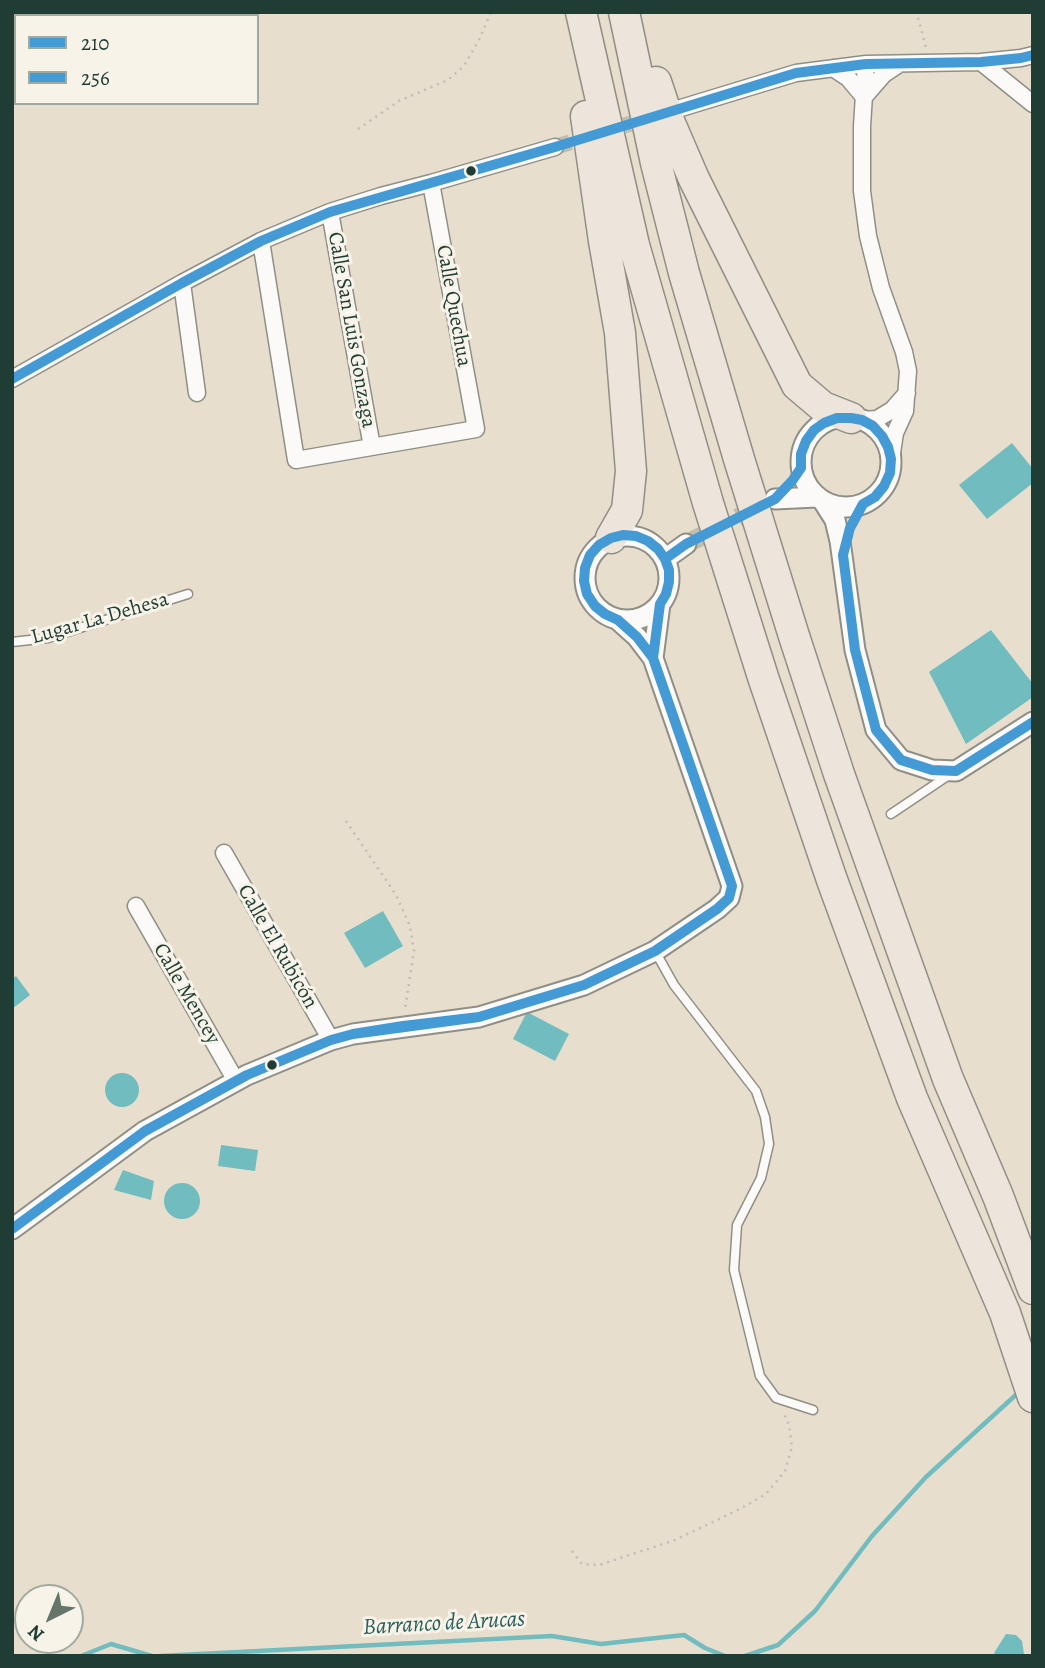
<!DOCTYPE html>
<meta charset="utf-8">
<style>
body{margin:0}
#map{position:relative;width:1045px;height:1668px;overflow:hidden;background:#e8dece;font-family:Alegreya,serif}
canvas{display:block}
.frame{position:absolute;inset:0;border:14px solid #1f3d34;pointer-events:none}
.legend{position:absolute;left:14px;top:14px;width:245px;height:91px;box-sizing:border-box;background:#f7f3e8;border:2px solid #a1aaa0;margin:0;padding:9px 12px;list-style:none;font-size:21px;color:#1f3d34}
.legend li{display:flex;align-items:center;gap:14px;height:35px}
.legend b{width:35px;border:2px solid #a1aaa0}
.north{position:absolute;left:14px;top:1584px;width:70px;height:70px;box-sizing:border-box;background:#f7f3e8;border:2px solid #a1aaa0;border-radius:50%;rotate:223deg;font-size:19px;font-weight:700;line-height:28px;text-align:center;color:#1f3d34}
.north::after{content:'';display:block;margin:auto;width:24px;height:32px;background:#65756a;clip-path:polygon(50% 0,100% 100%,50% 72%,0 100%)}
</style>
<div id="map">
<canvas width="1045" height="1668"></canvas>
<div class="frame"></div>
<ul class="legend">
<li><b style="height:9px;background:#449ad5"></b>210</li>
<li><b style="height:9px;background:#449ad5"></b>256</li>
</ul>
<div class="north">N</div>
</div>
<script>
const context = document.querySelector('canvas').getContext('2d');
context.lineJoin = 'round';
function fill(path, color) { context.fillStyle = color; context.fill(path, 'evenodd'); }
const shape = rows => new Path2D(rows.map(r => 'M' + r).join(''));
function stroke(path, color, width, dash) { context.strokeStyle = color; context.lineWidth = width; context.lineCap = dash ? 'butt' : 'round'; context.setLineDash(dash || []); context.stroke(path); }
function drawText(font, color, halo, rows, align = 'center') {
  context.font = font + ' Alegreya,serif'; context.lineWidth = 6; context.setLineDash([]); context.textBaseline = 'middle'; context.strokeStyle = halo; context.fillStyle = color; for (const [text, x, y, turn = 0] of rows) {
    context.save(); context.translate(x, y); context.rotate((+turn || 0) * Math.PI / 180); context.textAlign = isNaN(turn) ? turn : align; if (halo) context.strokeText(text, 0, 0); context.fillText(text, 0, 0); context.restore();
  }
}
fill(shape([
 [1012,443,1033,469,1033,483,987,519,959,485],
 [991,630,1033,684,1033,697,966,744,929,672],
 [383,911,403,946,365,968,344,933],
 [16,976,30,995,12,1009,12,979],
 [527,1012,569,1034,555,1061,513,1039],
 '105 1090a17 17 0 1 1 34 0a17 17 0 1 1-34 0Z',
 [221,1145,258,1150,255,1171,218,1166],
 [123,1170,154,1181,151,1200,114,1190],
 '164 1201a18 18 0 1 1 36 0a18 18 0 1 1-36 0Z',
 [1006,1634,1016,1635,1022,1641,1024,1654,997,1656,994,1653]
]), '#70bcbe');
stroke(shape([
 [81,1656,111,1644,152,1656],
 [160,1656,552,1636,601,1644,684,1635,705,1648,725,1656],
 [745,1656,778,1645,815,1611,872,1536,926,1477,1019,1392]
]), '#70bcbe', 4.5);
stroke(shape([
 [555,147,652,117]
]), '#c0beaf', 16, [16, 8]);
stroke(shape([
 [686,544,763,505]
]), '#c0beaf', 19, [19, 10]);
const service = shape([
 [12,642,48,638,188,594],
 [891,814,949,775],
 [655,951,674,985,756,1091,765,1117,769,1144,761,1178,737,1225,734,1270,760,1376,776,1398,813,1410]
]);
const minor = shape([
 [981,62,1033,104],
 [866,64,862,126,862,191,868,236,881,288,904,352,908,371,905,411,895,433,891,459],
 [833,68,848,78,864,97],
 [864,97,884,74,899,64],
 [681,108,796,73,866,64,981,62,1021,58,1033,55],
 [330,212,372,447],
 [261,241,296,460,476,429,431,183],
 [182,283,197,393],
 [12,379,182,283,261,241,330,212,381,196,431,183,555,147],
 [862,420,877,419,892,410,907,393],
 [224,853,331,1040],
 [136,906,236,1081]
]);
const tertiary = shape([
 '801 462a45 45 0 1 1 90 0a45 45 0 1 1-90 0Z',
 [775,499,817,497],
 [823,501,835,520,840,541,855,650,876,730,901,760,932,770,956,771,1033,722],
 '585 578a42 42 0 1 1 84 0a42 42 0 1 1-84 0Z',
 [665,559,686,544],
 [653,658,660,604],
 [12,1229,145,1131,247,1075,331,1040,353,1034,479,1017,584,985,655,951,717,909,729,898,732,886,653,658,637,637,618,620]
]);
const motorway = shape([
 [581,12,634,245,708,503,763,677,832,880,912,1098,1005,1313,1033,1397],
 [624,12,656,163,684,273,739,459,794,636,839,774,948,1079,998,1196,1033,1289],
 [656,82,669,121,694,179,797,385,823,407,851,418],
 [586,116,604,241,620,333,631,471,627,510,611,538]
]);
stroke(service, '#8f8f85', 11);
stroke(minor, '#8f8f85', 19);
stroke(tertiary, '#8f8f85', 23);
stroke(motorway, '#8f8f85', 33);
stroke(shape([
 [914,12,918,18,926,47],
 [358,129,399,101,448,80,464,66,479,40,491,12],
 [346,821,396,895,410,926,414,951,405,1009],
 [572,1551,582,1564,599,1565,675,1540,740,1509,766,1494,785,1471,792,1447,789,1425,784,1414]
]), '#bdbeba', 2.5, [2, 5]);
stroke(service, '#fcfaf8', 8);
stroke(minor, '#fcfaf8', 16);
stroke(tertiary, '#fcfaf8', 19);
stroke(motorway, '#ede5dc', 30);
stroke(shape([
 [623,535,636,536,648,541,658,549,665,559,669,570,669,582,666,594,660,604,653,658,637,637,618,620,605,614,595,606,587,594,584,581,585,568,590,555,599,545,611,538,623,535],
 [665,559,686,544,775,499,792,481,801,468,801,454,806,441,814,430,824,423,837,418,851,418,862,420,873,426,882,436,888,447,891,459,890,473,884,486,875,497,863,504,850,528,843,555,855,650,876,730,901,760,932,770,956,771],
 [956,771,1033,722],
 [479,1017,584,985,655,951,717,909,729,898,732,886,653,658],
 [353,1034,403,1026,479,1017],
 [353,1034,479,1017],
 [247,1075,331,1040,353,1034],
 [145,1131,247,1075],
 [145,1131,247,1075],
 [12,1229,145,1131],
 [12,1229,145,1131]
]), '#449ad5', 10);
stroke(shape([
 [12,379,182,283,261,241,330,212,555,147,796,73,866,64,981,62,1021,58,1033,55]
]), '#449ad5', 10);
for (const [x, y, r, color] of [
 [471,171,6,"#1f3d34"],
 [272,1065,6,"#1f3d34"]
]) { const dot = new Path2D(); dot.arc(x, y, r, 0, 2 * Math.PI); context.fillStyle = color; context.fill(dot); stroke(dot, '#f7f3e8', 2.5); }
drawText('21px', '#1f3d34', '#f7f3e8', [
 ["Calle Quechua",453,306,80],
 ["Calle San Luis Gonzaga",351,330,80],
 ["Lugar La Dehesa",100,619,-16],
 ["Calle El Rubicón",277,947,60],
 ["Calle Mencey",186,994,60]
]);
drawText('italic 23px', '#285f5b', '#f7f3e8', [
 ["Barranco de Arucas",444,1624,-3]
]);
</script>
